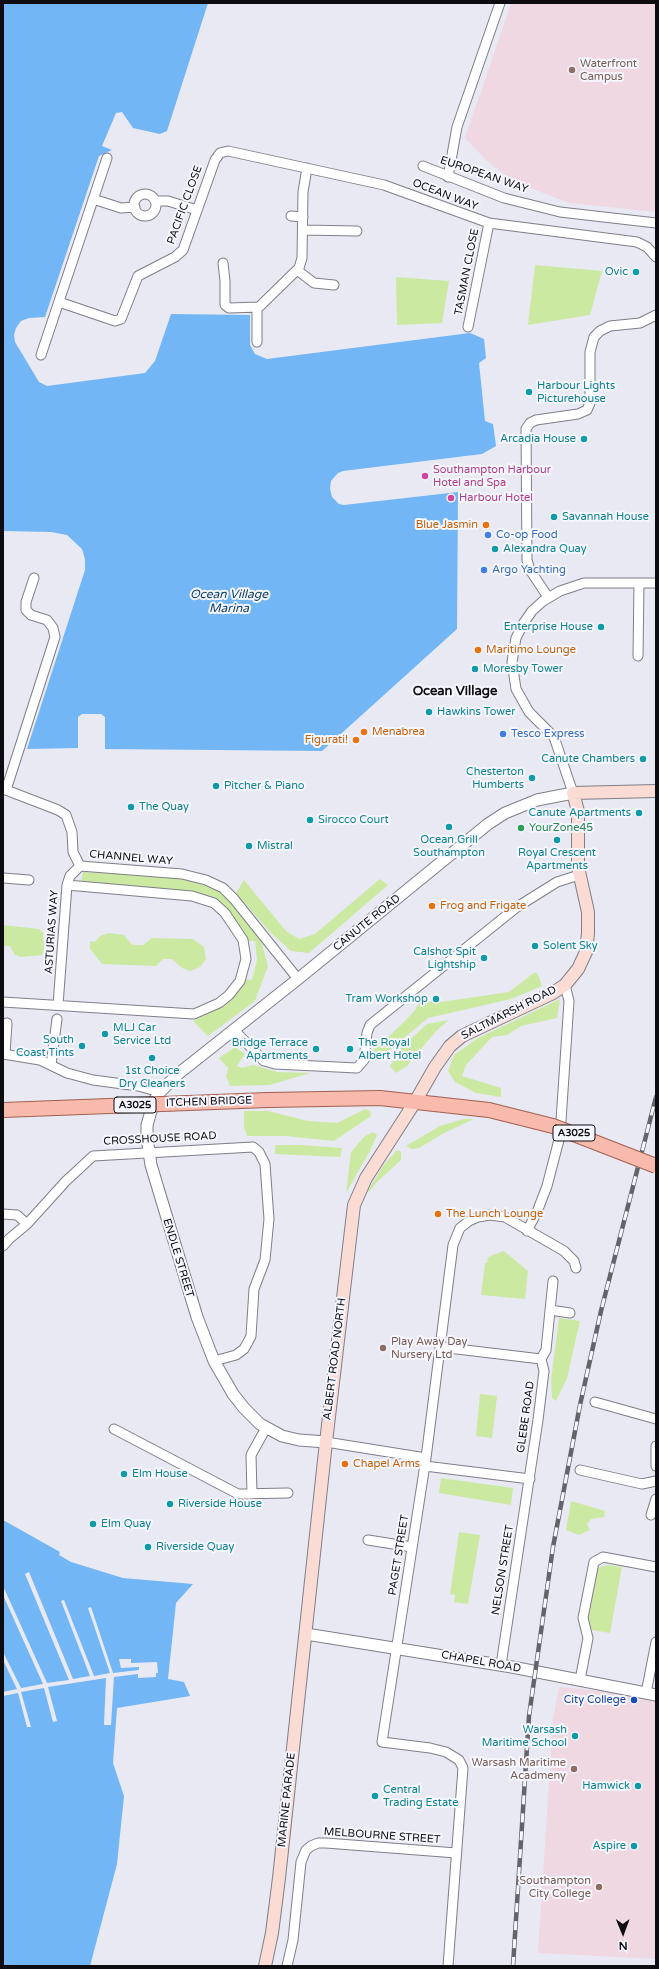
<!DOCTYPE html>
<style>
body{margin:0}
#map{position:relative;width:659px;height:1969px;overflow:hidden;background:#e8e9f3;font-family:"Varela Round",sans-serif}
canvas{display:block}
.frame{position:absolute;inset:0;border:4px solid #0d0d11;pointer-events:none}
.north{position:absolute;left:603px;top:1913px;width:40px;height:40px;-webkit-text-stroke:3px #f6f6fe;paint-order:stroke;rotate:179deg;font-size:11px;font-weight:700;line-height:16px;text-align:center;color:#0d0d11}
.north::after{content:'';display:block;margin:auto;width:14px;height:18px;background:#0d0d11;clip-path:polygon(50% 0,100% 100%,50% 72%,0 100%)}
</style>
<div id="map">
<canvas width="659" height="1969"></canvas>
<div class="frame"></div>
<div class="north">N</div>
</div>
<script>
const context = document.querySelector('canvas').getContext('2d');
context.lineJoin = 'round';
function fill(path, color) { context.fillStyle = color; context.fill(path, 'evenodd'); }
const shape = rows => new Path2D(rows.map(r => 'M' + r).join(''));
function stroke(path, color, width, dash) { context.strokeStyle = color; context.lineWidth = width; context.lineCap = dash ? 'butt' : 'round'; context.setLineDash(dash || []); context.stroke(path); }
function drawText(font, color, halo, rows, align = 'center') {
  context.font = font + ' "Varela Round",sans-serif'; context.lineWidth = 4; context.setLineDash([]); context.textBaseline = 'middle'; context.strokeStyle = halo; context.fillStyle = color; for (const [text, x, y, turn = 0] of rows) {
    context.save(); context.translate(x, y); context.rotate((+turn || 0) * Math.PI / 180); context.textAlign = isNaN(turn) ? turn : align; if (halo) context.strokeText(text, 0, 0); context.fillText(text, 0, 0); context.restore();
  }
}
fill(shape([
 [511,3,656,3,656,212,569,203,512,181,486,160,465,138],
 [559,1687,602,1691,656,1702,656,1959,538,1953,553,1719]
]), '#f0d8e3');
fill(shape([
 [535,265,602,271,590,315,528,325],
 [396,277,449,281,442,323,397,325],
 [83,872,186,878,226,894,259,933,268,966,255,1001,208,1036,193,1021,224,1006,244,979,252,980,257,960,255,941,247,941,210,898,81,884],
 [380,879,388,885,309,953,291,951,269,931,236,893,244,880,286,931,299,939,315,934],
 [3,925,39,929,43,933,44,949,42,955,21,957,15,955,10,946,3,946],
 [109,933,124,935,131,944,135,945,143,945,152,938,193,939,204,947,206,959,200,967,190,971,182,968,172,959,163,959,156,966,102,964,90,949,90,941,95,942,100,936],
 [535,972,539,977,542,986,511,999,428,1018,380,1058,372,1053,377,1043,388,1037,405,1021,415,1010,420,1001,441,1002,509,992],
 [560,999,557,1018,521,1026,507,1035,492,1037,466,1065,462,1076,501,1088,501,1097,476,1093,455,1082,448,1071,454,1055,478,1038],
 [449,1020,436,1031,407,1066,396,1073,390,1066,401,1048,427,1024],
 [235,1047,245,1054,237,1066,242,1068,253,1065,278,1072,310,1073,269,1085,230,1086,226,1076,228,1068,219,1058],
 [365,1109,370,1111,371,1116,334,1141,286,1136,247,1136,244,1127,244,1111,268,1111,308,1121,337,1123],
 [464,1119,474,1119,444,1133,419,1148,412,1149,406,1146,440,1126],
 [373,1132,377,1135,371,1149,346,1193,351,1152,365,1136],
 [275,1145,301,1145,342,1148,340,1157,275,1154],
 [397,1150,401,1152,401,1160,377,1182,370,1191,367,1192,383,1166],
 [504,1251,528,1271,525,1299,481,1295,485,1263,487,1263,488,1257],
 [559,1318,580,1321,567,1378,556,1401,552,1398,551,1380],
 [480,1394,497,1396,492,1438,476,1436],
 [441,1478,513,1488,511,1505,439,1493],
 [571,1501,605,1511,604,1517,591,1519,587,1524,590,1530,579,1535,566,1530],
 [459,1532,480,1535,468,1604,454,1602,455,1595,450,1594],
 [608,1565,622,1567,610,1633,592,1630,587,1620,595,1571,600,1567]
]), '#cce9a2');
fill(shape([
 [3,3,208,3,167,131,160,134,133,128,122,112,116,113,102,146,112,150,99,156,45,317,29,318,21,321,16,328,14,335,15,342,39,382,47,386,145,373,155,361,171,314,250,315,250,345,255,354,267,359,470,333,484,339,486,358,479,363,485,421,493,424,496,446,482,454,343,471,338,473,331,481,330,489,332,497,339,504,344,505,458,492,457,629,322,751,105,749,105,717,101,714,82,714,78,717,78,748,27,749,85,570,85,559,82,549,67,535,51,532,3,531],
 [3,1520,60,1552,59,1555,71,1562,123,1578,193,1584,176,1603,168,1679,184,1682,190,1696,117,1708,113,1763,124,1796,117,1864,90,1966,3,1966]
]), '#73b6f6');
fill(shape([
 [29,1572,73,1679,90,1676,61,1601,64,1600,94,1676,110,1673,88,1608,91,1607,113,1673,139,1670,139,1667,121,1668,119,1659,131,1659,131,1663,157,1662,158,1673,156,1673,156,1677,138,1678,138,1674,114,1677,111,1725,104,1725,106,1678,48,1687,57,1721,53,1722,44,1688,21,1692,31,1727,27,1727,18,1693,3,1696,3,1692,17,1689,3,1660,3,1652,21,1688,43,1684,3,1595,3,1586,47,1683,69,1680,25,1574]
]), '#e8e9f3');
const minor = shape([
 [423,166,504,198,560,212,656,223],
 [448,177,457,127,500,3],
 '134 205a11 11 0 1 1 22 0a11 11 0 1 1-22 0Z',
 [93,199,121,208,135,207],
 [155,201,168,201,197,210],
 [291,216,303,217],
 [303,230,357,231],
 [223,263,225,281,225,305,229,308,259,307,299,268,302,258,303,192,307,168],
 [297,270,314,283,334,285],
 [59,302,115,321,121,319,138,276,175,257,183,250,215,160,220,153,228,151,384,185,489,223,637,242,647,247,656,257],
 [468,327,489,223],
 [257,342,257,308],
 [41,355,107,158],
 [34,578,26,602,26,610,31,615,47,620,53,628,55,637,6,790,58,810,66,815,72,832,73,852,80,866,182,874,206,880,223,888,234,899,298,979],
 [548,597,530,570,527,560,526,429,530,423,536,420,578,414,587,410,590,403,590,352,594,337,600,331,610,326,640,323,656,315],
 [638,656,639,583],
 [573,793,554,737,529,712,516,689,512,662,516,638,523,624,532,611,543,601,560,591,584,583,656,583],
 [3,878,29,880],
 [3,1002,194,1014,219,1003,229,995,240,981,246,959,243,940,225,913,214,903,192,896,67,885],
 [58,1005,67,885,70,876,80,866],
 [234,1030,264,1061,275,1064,357,1068,364,1060,367,1033,370,1025,517,907,557,882,579,875],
 [3,1054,40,1060,67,1073,93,1080,138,1086,160,1092],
 [5,1054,7,1023],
 [51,1065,57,1019],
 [3,1214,17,1215,27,1224],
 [527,1231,537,1212,547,1186,560,1136,569,1001,565,985],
 [3,1246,9,1239,27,1224,66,1181,93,1156,253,1147,259,1152,265,1164,269,1219,265,1260,254,1289,251,1336,248,1342,244,1349,236,1355,214,1361],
 [550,1310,570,1313],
 [440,1347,541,1359],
 [541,1359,546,1350,553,1281],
 [595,1402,656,1419],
 [114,1429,238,1494,288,1493],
 [326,1442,426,1458],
 [656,1446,656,1466],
 [425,1466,530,1479],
 [580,1470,642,1484,656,1481],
 [252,1494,251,1455,266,1428],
 [651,1515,656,1499],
 [368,1540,412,1547],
 [501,1665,538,1420,544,1371,541,1359],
 [580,1680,588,1638,583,1618,594,1562,603,1557,656,1567],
 [646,1693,656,1642],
 [287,1966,293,1940,301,1862,306,1850,311,1846,318,1843,326,1843,456,1853],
 [448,1966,463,1768,459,1760,446,1752,430,1748,382,1742,426,1458,453,1245,460,1228,469,1221,478,1217,490,1215,505,1217,564,1251,574,1261,576,1268]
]);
const tertiary = shape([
 [326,1442,299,1440,282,1436,260,1424,244,1408,233,1394,214,1361,197,1317,151,1165,147,1138,147,1125,154,1101,160,1092,178,1074,298,979,488,824,505,813,537,800,573,793],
 [306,1634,512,1667,656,1695]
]);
const secondary = shape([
 [265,1966,272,1933,279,1878,326,1442,354,1205,366,1178,415,1102,435,1067,450,1046,462,1036,553,993,565,985,578,969,586,952,588,933,588,912,578,867,578,811,573,793,656,791]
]);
const primary = shape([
 [268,1100,380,1098,489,1110]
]);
stroke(minor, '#7e7f88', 11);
stroke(tertiary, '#7e7f88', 13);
stroke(secondary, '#7e7f88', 14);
stroke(primary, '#a26051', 16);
stroke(minor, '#fff', 9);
stroke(tertiary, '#fff', 11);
stroke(secondary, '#fbdcd5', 12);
stroke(primary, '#f8baac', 14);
const rail = shape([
 [513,1966,529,1716,553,1547,580,1405,601,1311,656,1097]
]);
stroke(rail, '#63636a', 4.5);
stroke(rail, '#f6f6fe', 3, [9]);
const primaryBridge = shape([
 [3,1110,268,1100],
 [489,1110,553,1126,656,1166]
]);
stroke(primaryBridge, '#a26051', 16, []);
stroke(primaryBridge, '#f8baac', 14);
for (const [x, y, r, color] of [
 [572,70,4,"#8d6e63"],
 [636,272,4,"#0f9aa8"],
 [529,392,4,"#0f9aa8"],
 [584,439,4,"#0f9aa8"],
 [425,476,4,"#d1479c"],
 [451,498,4,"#d1479c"],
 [554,517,4,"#0f9aa8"],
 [486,525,4,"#e8710a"],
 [488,535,4,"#3f7fe0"],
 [495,549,4,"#0f9aa8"],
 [484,570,4,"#3f7fe0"],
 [601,627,4,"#0f9aa8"],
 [478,650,4,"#e8710a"],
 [475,669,4,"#0f9aa8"],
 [429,712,4,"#0f9aa8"],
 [364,732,4,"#e8710a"],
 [503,734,4,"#3f7fe0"],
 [356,740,4,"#e8710a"],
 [643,759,4,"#0f9aa8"],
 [532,778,4,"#0f9aa8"],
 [216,786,4,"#0f9aa8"],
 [131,807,4,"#0f9aa8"],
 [639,813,4,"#0f9aa8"],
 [310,820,4,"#0f9aa8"],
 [449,827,4,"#0f9aa8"],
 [521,828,4,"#2e9e5b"],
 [557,840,4,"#0f9aa8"],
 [249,846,4,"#0f9aa8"],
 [432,906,4,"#e8710a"],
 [535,946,4,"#0f9aa8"],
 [484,958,4,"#0f9aa8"],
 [436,999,4,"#0f9aa8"],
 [105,1034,4,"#0f9aa8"],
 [82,1046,4,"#0f9aa8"],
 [316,1049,4,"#0f9aa8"],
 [350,1049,4,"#0f9aa8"],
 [152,1058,4,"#0f9aa8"],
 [438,1214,4,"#e8710a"],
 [383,1348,4,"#8d6e63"],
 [345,1464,4,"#e8710a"],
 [124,1474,4,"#0f9aa8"],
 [170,1504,4,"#0f9aa8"],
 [93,1524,4,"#0f9aa8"],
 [148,1547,4,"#0f9aa8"],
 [634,1700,4,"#1a4fb4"],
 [575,1736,4,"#0f9aa8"],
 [574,1769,4,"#8d6e63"],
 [638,1786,4,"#0f9aa8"],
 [375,1796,4,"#0f9aa8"],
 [634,1846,4,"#0f9aa8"],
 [599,1887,4,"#8d6e63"]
]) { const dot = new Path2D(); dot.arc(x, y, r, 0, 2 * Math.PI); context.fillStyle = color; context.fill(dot); stroke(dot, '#f6f6fe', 1.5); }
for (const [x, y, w] of [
 [135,1105,42],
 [574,1133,42]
]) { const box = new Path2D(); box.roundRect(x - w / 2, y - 8, w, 16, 3); context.fillStyle = '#f6f6fe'; context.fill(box); stroke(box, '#0d0d11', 1); }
drawText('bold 10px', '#0d0d11', null, [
 ["A3025",135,1105],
 ["A3025",574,1133]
]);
drawText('11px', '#785e54', '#f6f6fe', [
 ["Waterfront",580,64],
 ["Campus",580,77],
 ["Play Away Day",391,1342],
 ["Nursery Ltd",391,1355],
 ["Warsash Maritime",566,1763,"right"],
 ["Acadmeny",566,1776,"right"],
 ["Southampton",591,1881,"right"],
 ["City College",591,1894,"right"]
], 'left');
drawText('11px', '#0d0d11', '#f6f6fe', [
 ["EUROPEAN WAY",484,175,19],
 ["OCEAN WAY",445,195,21],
 ["PACIFIC CLOSE",185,205,-70],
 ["TASMAN CLOSE",467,272,-79],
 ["CHANNEL WAY",131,858,5],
 ["CANUTE ROAD",367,923,-39],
 ["ASTURIAS WAY",52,932,-86],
 ["SALTMARSH ROAD",509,1013,-27],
 ["ITCHEN BRIDGE",209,1102,-2],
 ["CROSSHOUSE ROAD",160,1139,-3],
 ["ENDLE STREET",178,1258,73],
 ["ALBERT ROAD NORTH",335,1359,-83],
 ["GLEBE ROAD",526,1417,-82],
 ["PAGET STREET",399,1555,-81],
 ["NELSON STREET",503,1570,-81],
 ["CHAPEL ROAD",481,1662,10],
 ["MARINE PARADE",287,1800,-84],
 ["MELBOURNE STREET",382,1836,4]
]);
drawText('11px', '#0d838f', '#f6f6fe', [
 ["Ovic",628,272,"right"],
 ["Harbour Lights",537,386],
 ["Picturehouse",537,399],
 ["Arcadia House",576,439,"right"],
 ["Savannah House",562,517],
 ["Alexandra Quay",503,549],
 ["Enterprise House",593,627,"right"],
 ["Moresby Tower",483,669],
 ["Hawkins Tower",437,712],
 ["Canute Chambers",635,759,"right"],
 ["Chesterton",524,772,"right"],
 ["Humberts",524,785,"right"],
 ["Pitcher & Piano",224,786],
 ["The Quay",139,807],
 ["Canute Apartments",631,813,"right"],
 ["Sirocco Court",318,820],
 ["Ocean Grill",449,840,"center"],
 ["Southampton",449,853,"center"],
 ["Mistral",257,846],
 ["Royal Crescent",557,853,"center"],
 ["Apartments",557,866,"center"],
 ["Solent Sky",543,946],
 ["Calshot Spit",476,952,"right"],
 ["Lightship",476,965,"right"],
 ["Tram Workshop",428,999,"right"],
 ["MLJ Car",113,1028],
 ["Service Ltd",113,1041],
 ["South",74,1040,"right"],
 ["Coast Tints",74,1053,"right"],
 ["Bridge Terrace",308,1043,"right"],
 ["Apartments",308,1056,"right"],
 ["The Royal",358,1043],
 ["Albert Hotel",358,1056],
 ["1st Choice",152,1071,"center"],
 ["Dry Cleaners",152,1084,"center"],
 ["Elm House",132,1474],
 ["Riverside House",178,1504],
 ["Elm Quay",101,1524],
 ["Riverside Quay",156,1547],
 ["Warsash",567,1730,"right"],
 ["Maritime School",567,1743,"right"],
 ["Hamwick",630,1786,"right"],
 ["Central",383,1790],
 ["Trading Estate",383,1803],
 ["Aspire",626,1846,"right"]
], 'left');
drawText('11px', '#b23c85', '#f6f6fe', [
 ["Southampton Harbour",433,470],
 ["Hotel and Spa",433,483],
 ["Harbour Hotel",459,498]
], 'left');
drawText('11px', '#c56008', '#f6f6fe', [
 ["Blue Jasmin",478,525,"right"],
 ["Maritimo Lounge",486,650],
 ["Menabrea",372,732],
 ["Figurati!",348,740,"right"],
 ["Frog and Frigate",440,906],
 ["The Lunch Lounge",446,1214],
 ["Chapel Arms",353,1464]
], 'left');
drawText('11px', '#366cbe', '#f6f6fe', [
 ["Co-op Food",496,535],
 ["Argo Yachting",492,570],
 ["Tesco Express",511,734]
], 'left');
drawText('11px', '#27864d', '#f6f6fe', [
 ["YourZone45",529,828]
], 'left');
drawText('11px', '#164399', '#f6f6fe', [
 ["City College",626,1700]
], 'right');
drawText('italic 12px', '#0f4069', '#f6f6fe', [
 ["Ocean Village",229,595],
 ["Marina",229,609]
]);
drawText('bold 13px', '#0d0d11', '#f6f6fe', [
 ["Ocean Village",455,692]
]);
</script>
